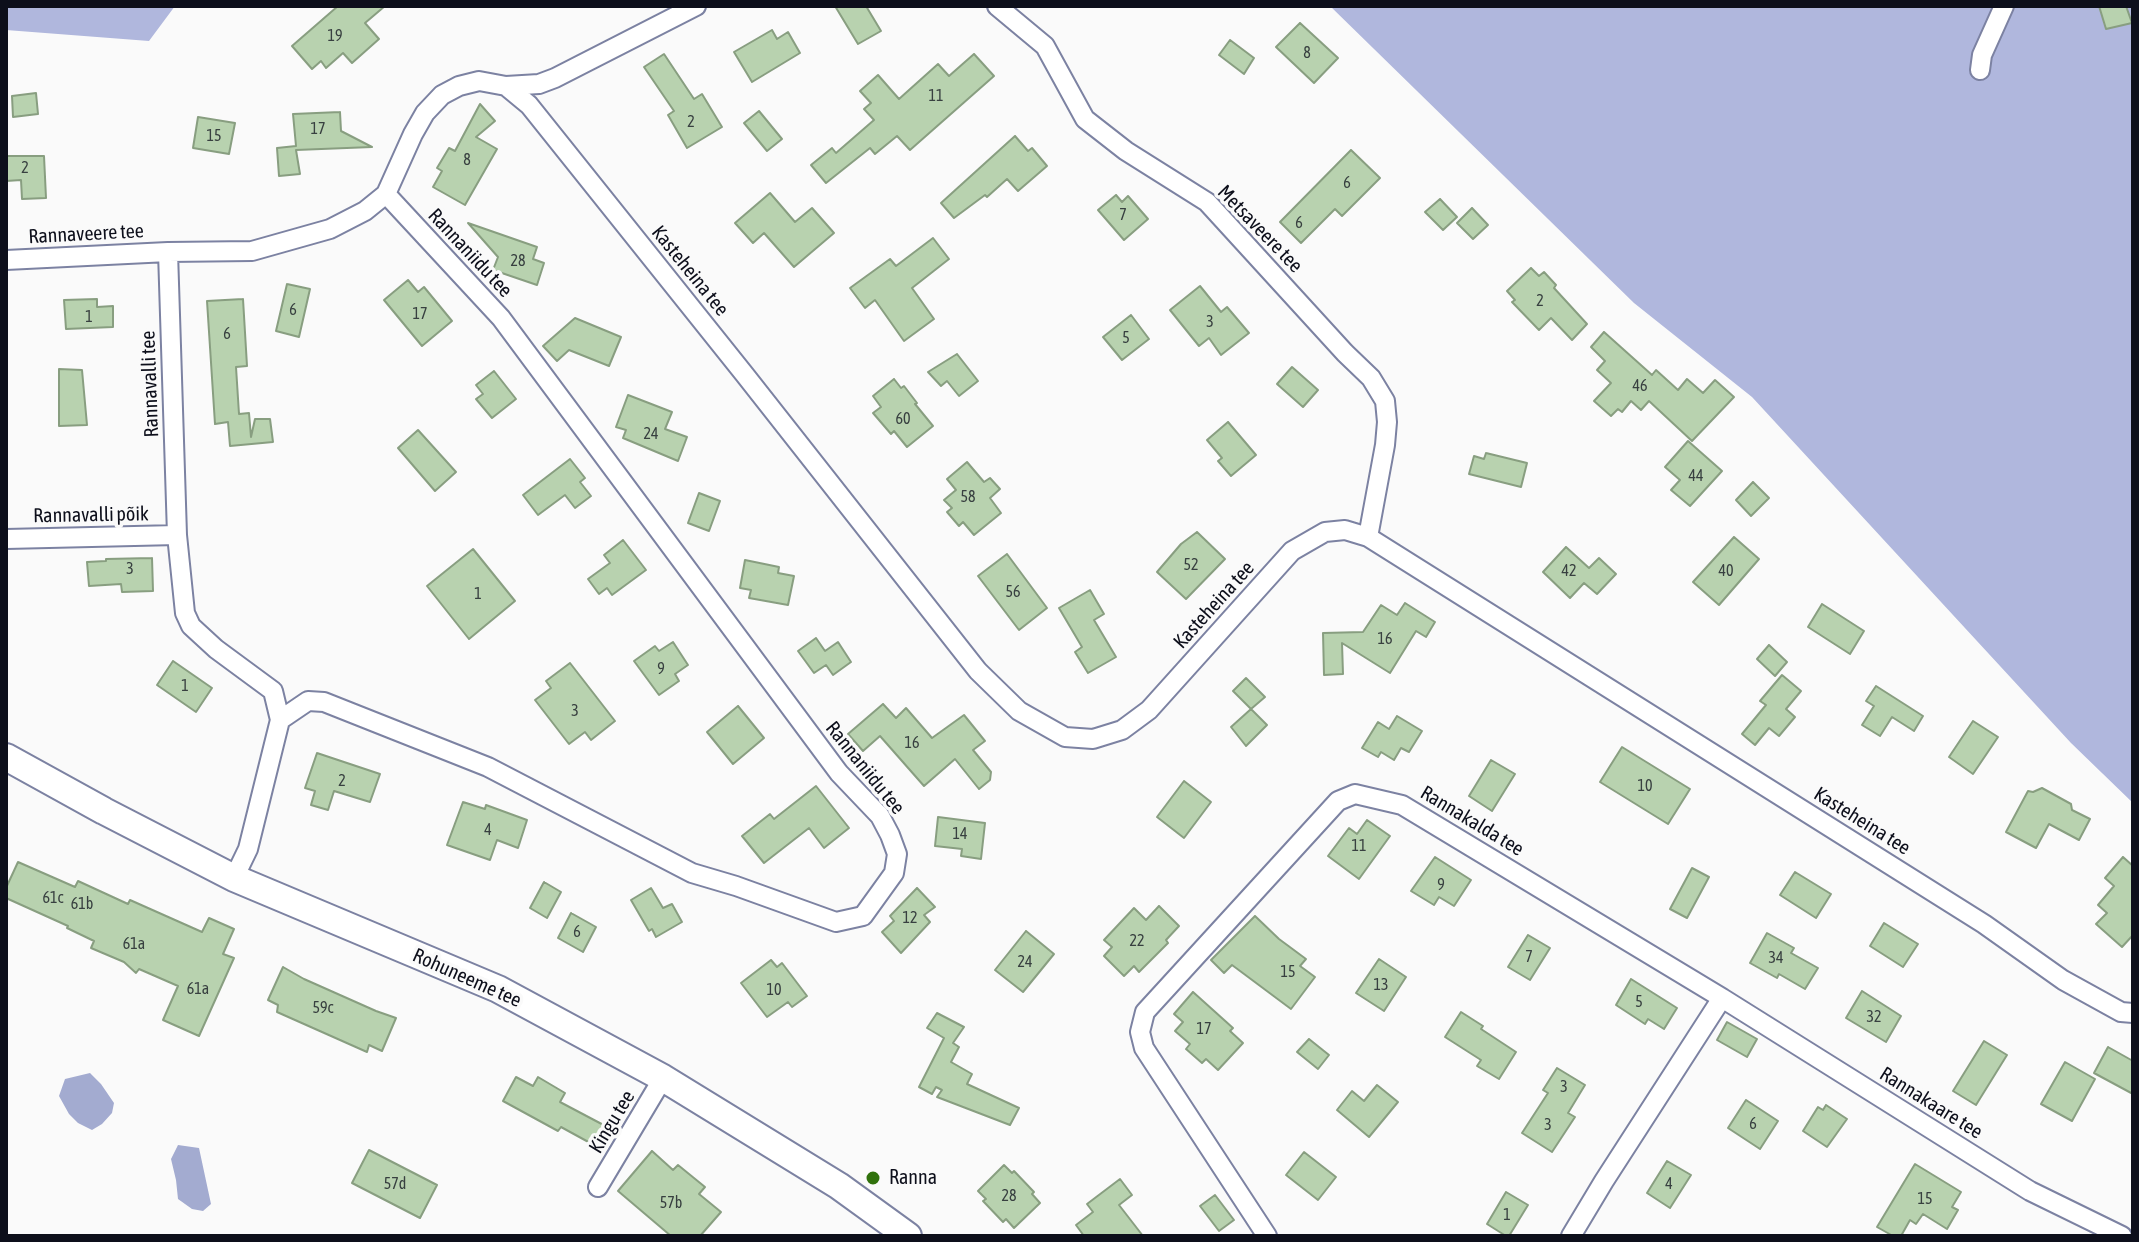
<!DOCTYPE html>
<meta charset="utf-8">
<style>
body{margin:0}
#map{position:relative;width:2139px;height:1242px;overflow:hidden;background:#fafafa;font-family:"Asap Condensed",sans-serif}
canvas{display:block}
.frame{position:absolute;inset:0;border:8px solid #0d0f1b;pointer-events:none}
</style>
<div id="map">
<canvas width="2139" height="1242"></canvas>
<div class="frame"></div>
</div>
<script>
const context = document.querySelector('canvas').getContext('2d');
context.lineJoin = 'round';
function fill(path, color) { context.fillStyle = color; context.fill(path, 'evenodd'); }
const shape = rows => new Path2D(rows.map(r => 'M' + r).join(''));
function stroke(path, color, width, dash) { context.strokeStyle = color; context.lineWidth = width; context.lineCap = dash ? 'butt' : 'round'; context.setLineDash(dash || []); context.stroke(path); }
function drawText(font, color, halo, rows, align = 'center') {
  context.font = font + ' "Asap Condensed",sans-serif'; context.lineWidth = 7; context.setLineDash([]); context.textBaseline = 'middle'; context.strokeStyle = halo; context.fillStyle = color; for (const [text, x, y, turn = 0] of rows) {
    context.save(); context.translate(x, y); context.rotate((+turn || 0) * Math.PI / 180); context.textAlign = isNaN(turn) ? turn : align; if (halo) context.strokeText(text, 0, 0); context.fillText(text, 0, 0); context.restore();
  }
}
fill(shape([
 [6,6,175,6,149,41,6,30],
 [1330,6,2133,6,2133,803,2071,743,1752,397,1634,303]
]), '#b0b7dd');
fill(shape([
 [90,1073,101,1084,114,1103,112,1113,102,1124,92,1130,78,1123,69,1114,59,1096,65,1079],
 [178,1145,199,1148,211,1204,203,1211,192,1209,178,1199,176,1180,171,1159]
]), '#a3abd0');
const building = shape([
 [338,6,385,6,365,23,379,39,352,63,343,53,326,68,321,61,312,69,292,46,338,6],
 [835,6,866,6,881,31,858,44,835,6],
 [2099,6,2126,6,2132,23,2106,29,2099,6],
 [1300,23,1338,58,1314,83,1276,47,1300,23],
 [772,30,777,39,788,32,800,53,752,82,734,52,772,30],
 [1230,40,1254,58,1244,74,1219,55,1230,40],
 [664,54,694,99,702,94,722,127,687,148,668,115,674,111,644,67,664,54],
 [974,54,994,76,910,150,897,136,875,154,870,148,826,183,811,165,832,148,836,153,874,120,864,109,871,103,860,91,878,75,899,99,938,64,949,76,974,54],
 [36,93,38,114,13,117,12,96,36,93],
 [480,104,495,121,476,137,497,149,465,205,433,187,442,171,437,168,449,148,455,151,480,104],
 [759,111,782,139,767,151,744,123,759,111],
 [340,112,341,131,372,147,296,150,300,174,279,176,277,148,296,146,293,114,340,112],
 [198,117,235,123,229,154,193,148,198,117],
 [1015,136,1028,151,1032,148,1047,166,1018,191,1007,179,987,197,985,195,954,218,941,203,1015,136],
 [1351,150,1380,178,1342,216,1335,209,1301,243,1280,222,1351,150],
 [6,156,44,156,46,198,22,199,21,180,6,181,6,156],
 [770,193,795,222,812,208,834,233,794,267,764,233,753,243,735,223,770,193],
 [1116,195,1122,202,1128,196,1148,219,1124,240,1098,210,1116,195],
 [1440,199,1457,217,1443,230,1425,212,1440,199],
 [1472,208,1488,225,1473,239,1457,223,1472,208],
 [468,223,537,247,533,259,544,263,537,285,493,270,498,257,468,223],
 [933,238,949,259,912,288,934,319,904,341,875,300,865,308,850,288,890,259,896,266,933,238],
 [1531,268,1539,276,1544,272,1556,285,1554,288,1587,324,1572,340,1551,318,1539,330,1512,302,1515,300,1507,291,1531,268],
 [408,280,418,292,424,287,452,321,422,346,384,300,408,280],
 [287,284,310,289,299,337,276,331,287,284],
 [1200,286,1221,312,1227,307,1249,333,1221,355,1209,338,1199,346,1170,310,1200,286],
 [97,299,97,307,113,306,113,327,66,329,64,300,97,299],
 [243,299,247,366,236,367,239,414,249,413,251,437,255,419,270,419,273,442,230,446,228,422,215,424,207,301,243,299],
 [1131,315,1149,339,1122,360,1103,337,1131,315],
 [575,318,621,337,609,366,569,350,557,361,543,346,575,318],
 [1604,332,1652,375,1656,370,1678,390,1687,379,1703,393,1715,380,1734,397,1692,441,1649,401,1641,410,1631,401,1622,412,1618,409,1611,416,1594,401,1611,383,1597,370,1605,361,1591,347,1604,332],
 [957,354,978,381,959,396,947,381,941,386,928,372,957,354],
 [1292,367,1318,390,1303,407,1277,384,1292,367],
 [59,369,82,370,87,425,59,426,59,369],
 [494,371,516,399,492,418,476,399,483,394,476,385,494,371],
 [894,379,901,388,904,386,917,403,915,404,933,426,907,447,894,431,891,434,873,413,881,407,873,396,894,379],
 [628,395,672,412,665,429,687,437,678,461,623,438,626,430,616,427,628,395],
 [1228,422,1256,455,1231,476,1218,461,1222,458,1207,440,1228,422],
 [418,430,456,472,435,491,398,448,418,430],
 [1688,441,1722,471,1690,506,1671,490,1680,480,1665,467,1688,441],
 [1486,453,1527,463,1521,487,1469,474,1474,456,1484,459,1486,453],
 [570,459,585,478,580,482,591,496,575,508,565,495,538,515,523,495,570,459],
 [967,462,984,482,990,478,1000,489,990,498,1001,513,974,535,963,522,959,526,947,512,952,508,944,500,956,490,947,479,967,462],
 [1753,482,1769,498,1751,516,1736,500,1753,482],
 [699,493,720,501,709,531,688,523,699,493],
 [1197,532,1225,559,1186,599,1157,572,1181,544,1197,532],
 [1734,537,1759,559,1719,605,1693,582,1734,537],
 [623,540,646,570,612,595,607,588,599,594,588,579,610,563,604,555,623,540],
 [1566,547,1589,568,1599,558,1616,574,1597,594,1584,583,1570,598,1543,572,1566,547],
 [473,549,515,601,469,639,427,586,473,549],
 [1007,554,1047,608,1019,630,978,576,1007,554],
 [152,558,153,591,122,592,121,584,89,586,87,562,106,561,106,559,152,558],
 [745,560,779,567,778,573,794,576,788,605,749,598,751,590,740,588,745,560],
 [1090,590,1104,614,1094,620,1116,657,1088,673,1075,652,1082,647,1059,608,1090,590],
 [1405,603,1435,622,1426,637,1416,631,1390,673,1342,643,1343,674,1324,675,1323,633,1363,632,1381,605,1397,615,1405,603],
 [1822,604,1864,631,1850,654,1808,627,1822,604],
 [816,638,825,651,838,642,851,662,833,675,826,665,814,673,798,651,816,638],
 [673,642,688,665,675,674,679,681,659,695,634,661,655,646,659,651,673,642],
 [1769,645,1787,662,1775,676,1757,659,1769,645],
 [173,661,212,688,196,712,157,685,173,661],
 [570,663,615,721,591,740,585,732,569,744,535,700,551,688,546,681,570,663],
 [1782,675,1801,691,1786,709,1795,717,1779,736,1769,728,1755,745,1742,734,1766,705,1760,701,1782,675],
 [1246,678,1265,697,1251,709,1233,691,1246,678],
 [1876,686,1923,716,1914,731,1892,717,1880,736,1862,725,1874,706,1866,701,1876,686],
 [883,704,896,718,906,708,932,738,964,715,985,741,973,750,991,772,990,780,979,789,955,759,924,786,880,736,863,751,848,734,883,704],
 [738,706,764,738,733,764,707,732,738,706],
 [1251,709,1267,725,1246,746,1231,727,1251,709],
 [1397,716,1422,731,1409,752,1401,748,1394,760,1381,752,1378,757,1362,748,1378,722,1389,729,1397,716],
 [1973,721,1998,737,1973,774,1949,757,1973,721],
 [1622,747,1690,789,1668,824,1600,782,1622,747],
 [317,753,380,774,370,802,334,791,328,810,311,805,315,791,305,788,317,753],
 [1491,760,1515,774,1492,811,1469,796,1491,760],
 [1184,781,1211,802,1184,838,1157,817,1184,781],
 [816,786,849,828,824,848,809,828,764,863,742,836,770,814,774,819,816,786],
 [2042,788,2071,804,2072,810,2090,819,2079,840,2049,824,2036,848,2006,832,2028,791,2033,792,2042,788],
 [463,802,485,809,486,805,527,820,518,848,497,840,490,860,447,845,463,802],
 [938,817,985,823,981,859,961,856,962,849,935,846,938,817],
 [1367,820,1390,836,1359,879,1328,856,1349,828,1357,834,1367,820],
 [1435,857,1471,880,1454,906,1439,897,1434,905,1411,891,1435,857],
 [2123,857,2133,866,2133,935,2122,947,2096,924,2107,913,2098,905,2114,886,2105,878,2123,857],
 [18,862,75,887,78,881,128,904,130,900,202,932,209,918,234,929,223,954,234,958,199,1036,163,1020,178,986,139,969,136,973,124,962,91,948,94,941,67,928,68,926,6,898,6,888,18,862],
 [1692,868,1709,877,1687,918,1670,909,1692,868],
 [1795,872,1831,894,1816,918,1780,895,1795,872],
 [544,882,561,892,547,918,530,908,544,882],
 [651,888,663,908,672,904,682,922,656,937,652,929,649,931,631,900,651,888],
 [917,888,935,907,924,915,930,922,901,953,882,932,894,921,890,916,917,888],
 [1159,906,1179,926,1166,940,1168,943,1139,972,1134,966,1124,976,1104,956,1112,947,1104,940,1134,908,1146,920,1159,906],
 [571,913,596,927,583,952,558,938,571,913],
 [1255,916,1279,939,1306,959,1300,966,1315,977,1291,1009,1232,965,1224,973,1211,960,1255,916],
 [1884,923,1918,944,1903,967,1870,946,1884,923],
 [1026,931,1054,954,1023,992,995,970,1026,931],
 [1767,933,1794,948,1791,953,1818,968,1805,989,1779,974,1777,978,1750,963,1767,933],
 [1528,935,1550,948,1530,980,1508,967,1528,935],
 [1379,959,1406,977,1384,1011,1356,993,1379,959],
 [771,960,777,967,782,963,807,996,792,1007,788,1002,767,1017,741,983,771,960],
 [283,967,304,979,376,1011,396,1018,382,1051,369,1045,367,1052,277,1012,278,1005,268,1000,283,967],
 [1631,979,1677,1008,1664,1029,1648,1019,1645,1024,1616,1005,1631,979],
 [1862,991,1901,1016,1886,1042,1846,1018,1862,991],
 [1193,992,1233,1028,1230,1031,1243,1043,1218,1070,1206,1059,1202,1063,1186,1049,1190,1044,1175,1031,1183,1022,1174,1014,1193,992],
 [1461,1012,1483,1026,1481,1029,1516,1052,1499,1079,1477,1066,1481,1060,1445,1037,1461,1012],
 [937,1013,964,1027,953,1043,959,1047,951,1062,972,1074,967,1084,1019,1108,1010,1125,937,1097,942,1090,936,1087,932,1094,919,1087,944,1038,927,1028,937,1013],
 [1727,1022,1757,1039,1747,1057,1717,1040,1727,1022],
 [1309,1039,1329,1055,1318,1069,1297,1052,1309,1039],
 [1984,1041,2007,1055,1976,1105,1953,1091,1984,1041],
 [2108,1047,2133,1061,2133,1094,2094,1073,2108,1047],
 [2065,1062,2095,1079,2072,1121,2041,1104,2065,1062],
 [1557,1068,1585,1085,1568,1113,1575,1117,1552,1152,1522,1133,1548,1093,1543,1090,1557,1068],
 [516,1077,533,1086,538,1077,565,1093,560,1102,613,1130,603,1150,561,1127,558,1131,503,1101,516,1077],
 [1377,1085,1398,1102,1369,1137,1337,1110,1352,1091,1364,1101,1377,1085],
 [1746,1100,1778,1121,1760,1149,1728,1128,1746,1100],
 [1826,1105,1847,1119,1827,1147,1803,1131,1818,1107,1823,1110,1826,1105],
 [369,1150,437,1185,420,1218,352,1183,369,1150],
 [652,1151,673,1170,678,1165,705,1187,699,1194,721,1212,700,1236,671,1236,618,1191,652,1151],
 [1304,1152,1336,1177,1318,1200,1286,1175,1304,1152],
 [1667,1161,1691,1175,1670,1208,1647,1193,1667,1161],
 [1915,1164,1961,1192,1952,1207,1958,1210,1947,1229,1923,1214,1916,1224,1910,1220,1901,1236,1893,1236,1877,1227,1915,1164],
 [1004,1165,1012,1173,1014,1171,1034,1192,1032,1194,1040,1203,1014,1228,1006,1219,1003,1222,983,1201,986,1199,978,1191,1004,1165],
 [1120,1179,1132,1195,1119,1205,1143,1236,1084,1236,1076,1225,1093,1212,1087,1204,1120,1179],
 [1506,1192,1528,1205,1509,1236,1506,1236,1487,1224,1506,1192],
 [1215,1195,1234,1220,1219,1231,1200,1206,1215,1195]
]);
fill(building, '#b8d2af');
stroke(building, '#889e80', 2);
const street = shape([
 [997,6,1045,46,1085,119,1126,151,1207,202,1345,353,1371,378,1385,401,1387,422,1385,445,1368,537],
 [1980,70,1982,55,2004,6],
 [506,86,529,105,745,375,978,671,1019,711,1065,737,1093,739,1122,730,1149,710,1292,551,1325,532,1345,530,1368,537,1984,924,2063,980,2121,1012,2133,1013],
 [168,252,177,535,185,613,191,626,216,649,273,691,280,720,248,849,234,878],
 [6,260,168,252,252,251,330,229,365,211,386,194,413,134,425,113,442,95,459,86,479,81,506,86,539,84,555,78,696,6],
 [6,539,177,535],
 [280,720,308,701,324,702,488,767,692,873,736,886,836,922,863,916,894,873,897,854,890,835,880,816,839,773,501,318,386,194],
 [1722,998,2030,1191,2122,1236],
 [598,1187,663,1078],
 [1267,1236,1144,1048,1140,1032,1145,1012,1338,801,1355,794,1402,805,1722,998,1604,1181,1571,1236]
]);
const secondary = shape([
 [6,757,104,811,234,878,498,989,663,1078,839,1186,908,1236]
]);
stroke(street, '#7c82a2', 22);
stroke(secondary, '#7c82a2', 30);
stroke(street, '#fff', 18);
stroke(secondary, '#fff', 26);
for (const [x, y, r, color] of [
 [873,1178,8,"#30710c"]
]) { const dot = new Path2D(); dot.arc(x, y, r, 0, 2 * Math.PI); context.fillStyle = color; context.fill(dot); stroke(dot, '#fafafa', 3); }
drawText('16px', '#384040', null, [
 ["19",335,36],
 ["8",1307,53],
 ["11",936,96],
 ["2",691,122],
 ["17",318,129],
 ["15",214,136],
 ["8",467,160],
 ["2",25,168],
 ["6",1347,183],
 ["7",1123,215],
 ["6",1299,223],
 ["28",518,261],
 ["2",1540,301],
 ["6",293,310],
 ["17",420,314],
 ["1",89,317],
 ["3",1210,322],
 ["6",227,334],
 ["5",1126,338],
 ["46",1640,386],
 ["60",903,419],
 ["24",651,434],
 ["44",1696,476],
 ["58",968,497],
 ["52",1191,565],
 ["3",130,569],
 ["42",1569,571],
 ["40",1726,571],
 ["56",1013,592],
 ["1",478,594],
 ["16",1385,639],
 ["9",661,669],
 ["1",185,686],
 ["3",575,711],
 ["16",912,743],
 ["2",342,781],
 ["10",1645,786],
 ["4",488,830],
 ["14",960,834],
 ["11",1359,846],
 ["9",1441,885],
 ["61c",53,898],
 ["61b",82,904],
 ["12",910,918],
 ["6",577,932],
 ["22",1137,941],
 ["61a",134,944],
 ["7",1529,957],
 ["34",1776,958],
 ["24",1025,962],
 ["15",1288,972],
 ["13",1381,985],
 ["61a",198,989],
 ["10",774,990],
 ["5",1639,1002],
 ["59c",323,1008],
 ["32",1874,1017],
 ["17",1204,1029],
 ["3",1564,1087],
 ["6",1753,1124],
 ["3",1548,1125],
 ["57d",395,1184],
 ["4",1669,1184],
 ["28",1009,1196],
 ["15",1925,1199],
 ["57b",671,1203],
 ["1",1507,1215]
]);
drawText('20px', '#0d0f1b', '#fafafa', [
 ["Metsaveere tee",1260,229,46],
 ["Rannaveere tee",86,234,-3],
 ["Rannaniidu tee",470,253,47],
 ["Kasteheina tee",690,271,51],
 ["Rannavalli tee",150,384,-92],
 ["Rannavalli põik",91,515,-1],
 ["Kasteheina tee",1214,605,-48],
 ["Rannaniidu tee",865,768,51],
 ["Rannakalda tee",1472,821,31],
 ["Kasteheina tee",1862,821,32],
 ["Rohuneeme tee",467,978,24],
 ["Rannakaare tee",1931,1103,32],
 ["Kingu tee",612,1122,-59]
]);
drawText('20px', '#0d0f1b', '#fafafa', [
 ["Ranna",889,1178]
], 'left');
</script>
